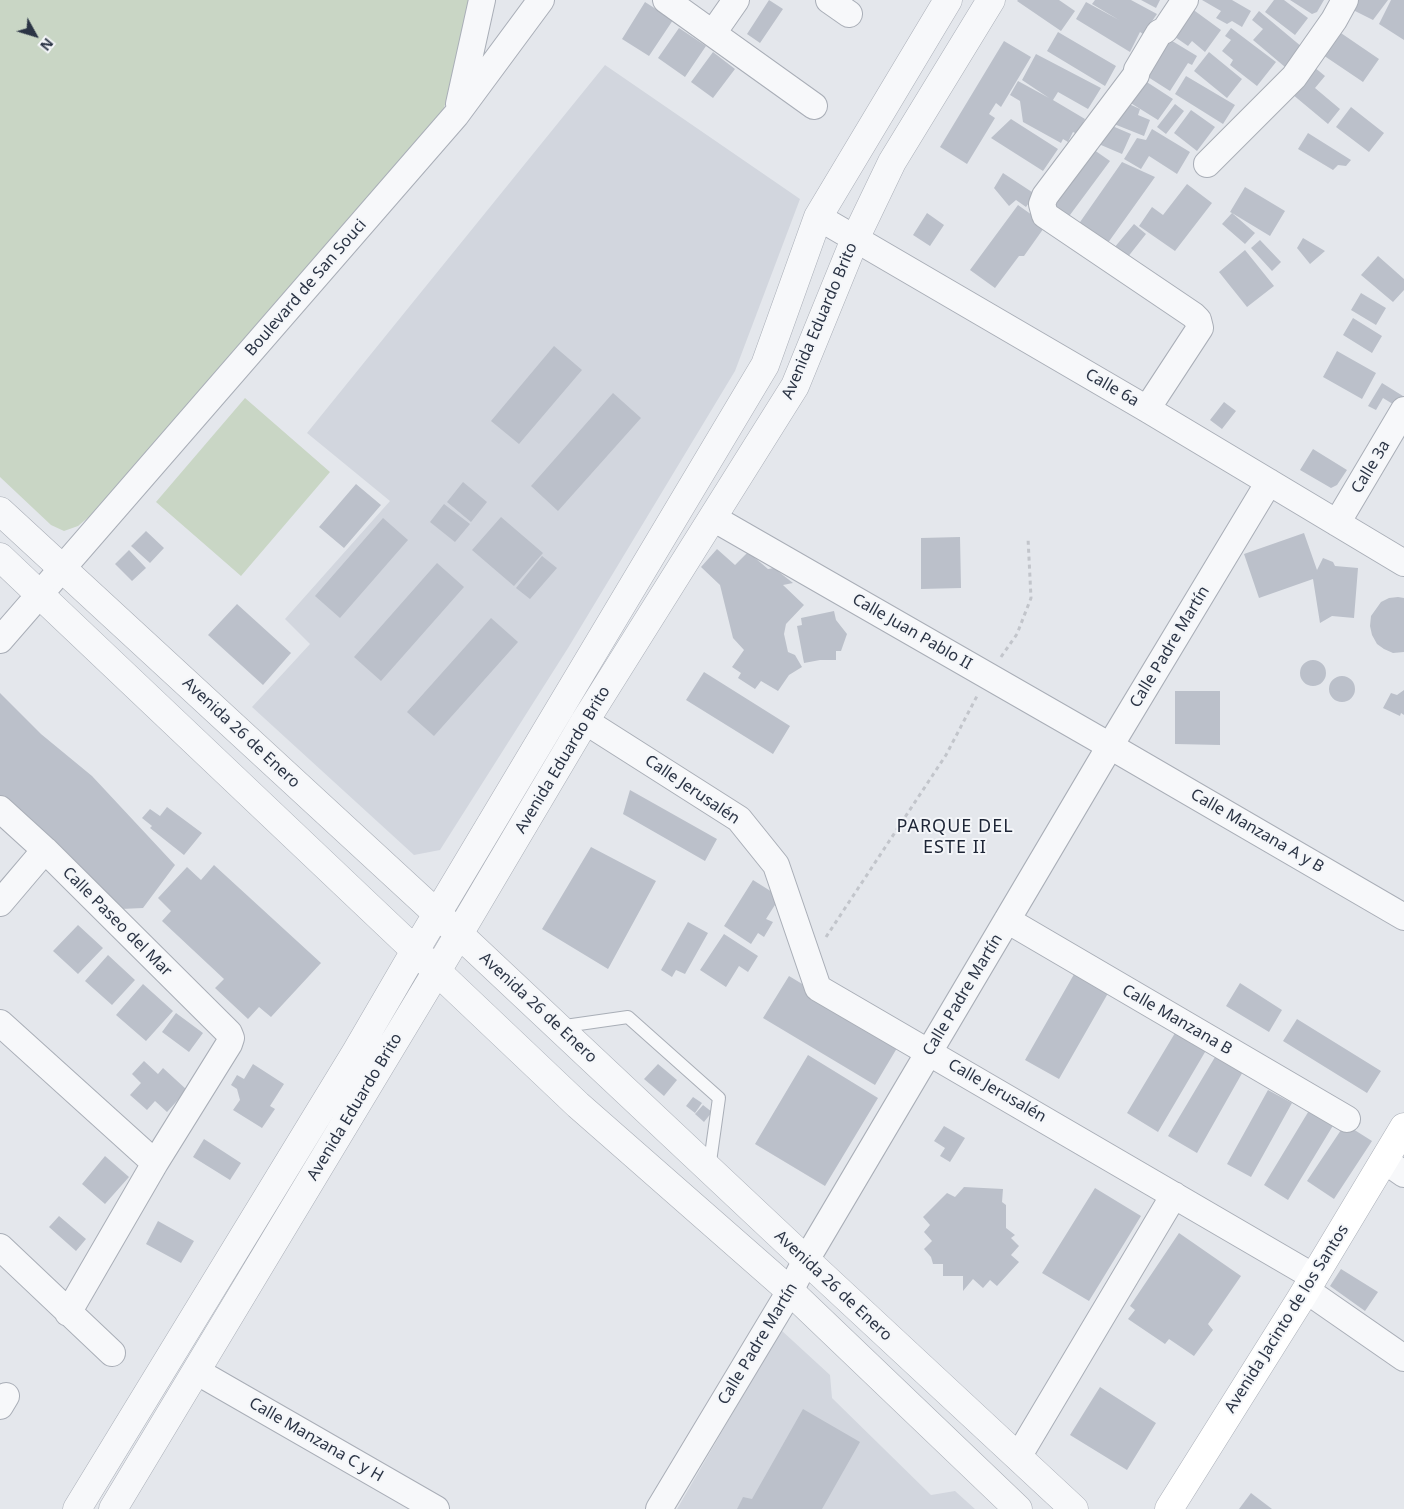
<!DOCTYPE html>
<meta charset="utf-8">
<style>
body{margin:0}
#map{position:relative;width:1404px;height:1509px;overflow:hidden;background:#e4e7ec;font-family:"Noto Sans",sans-serif}
canvas{display:block}
.north{position:absolute;left:10px;top:10px;width:50px;height:50px;-webkit-text-stroke:4px #f4f6f9;paint-order:stroke;rotate:129deg;font-size:14px;font-weight:700;line-height:20px;text-align:center;color:#2b3445}
.north::after{content:'';display:block;margin:auto;width:18px;height:22px;background:#2b3445;clip-path:polygon(50% 0,100% 100%,50% 72%,0 100%)}
</style>
<div id="map">
<canvas width="1404" height="1509"></canvas>
<div class="north">N</div>
</div>
<script>
const context = document.querySelector('canvas').getContext('2d');
context.lineJoin = 'round';
function fill(path, color) { context.fillStyle = color; context.fill(path, 'evenodd'); }
const shape = rows => new Path2D(rows.map(r => 'M' + r).join(''));
function stroke(path, color, width, dash) { context.strokeStyle = color; context.lineWidth = width; context.lineCap = dash ? 'butt' : 'round'; context.setLineDash(dash || []); context.stroke(path); }
function drawText(font, color, halo, rows, align = 'center') {
  context.font = font + ' "Noto Sans",sans-serif'; context.lineWidth = 4; context.setLineDash([]); context.textBaseline = 'middle'; context.strokeStyle = halo; context.fillStyle = color; for (const [text, x, y, turn = 0] of rows) {
    context.save(); context.translate(x, y); context.rotate((+turn || 0) * Math.PI / 180); context.textAlign = isNaN(turn) ? turn : align; if (halo) context.strokeText(text, 0, 0); context.fillText(text, 0, 0); context.restore();
  }
}
fill(shape([
 [605,65,800,199,735,371,568,648,440,850,414,855,252,707,310,644,285,619,390,501,307,433],
 [781,1330,830,1375,832,1398,931,1495,955,1491,975,1509,677,1509]
]), '#d2d6de');
fill(shape([
 [0,0,470,0,458,63,442,114,90,516,78,526,64,531,51,525,0,477],
 [245,398,330,472,241,576,156,502]
]), '#c9d6c5');
fill(shape([
 [769,0,783,9,760,43,747,34],
 [1018,0,1059,0,1075,11,1061,31,1017,1],
 [1095,0,1131,0,1157,14,1143,34,1140,32,1130,52,1076,19,1086,2,1119,20,1092,4],
 [1141,0,1160,0,1156,8],
 [1202,0,1232,0,1251,11,1242,27,1232,21,1227,24,1216,18,1221,11],
 [1274,0,1284,0,1308,18,1295,35,1265,12],
 [1290,0,1324,0,1317,12,1312,14],
 [1351,0,1388,0,1373,20,1347,7],
 [1391,0,1404,0,1404,40,1379,24],
 [645,2,673,20,649,56,622,39],
 [1184,3,1221,30,1205,52,1192,41,1188,46,1165,30],
 [1259,11,1302,47,1285,67,1253,40,1263,29,1252,20],
 [679,28,706,46,685,77,658,58],
 [1231,28,1276,62,1257,86,1230,65,1233,60,1222,51,1231,40,1225,36],
 [1335,29,1379,59,1363,82,1320,53],
 [1058,32,1116,66,1105,86,1047,51],
 [1159,33,1197,56,1192,65,1188,63,1170,91,1137,70],
 [1004,41,1031,57,1001,107,996,103,989,114,995,118,967,164,940,147],
 [713,52,735,69,713,98,691,82],
 [1209,52,1242,79,1227,98,1194,71],
 [1036,54,1101,88,1088,109,1058,92,1053,100,1085,119,1077,134,1073,132,1068,142,1063,139,1061,143,1023,122,1020,101,1010,95,1018,81,1049,98,1022,80],
 [1314,67,1325,76,1315,88,1340,109,1328,124,1292,94],
 [1136,75,1173,99,1158,120,1121,97],
 [1186,76,1235,105,1223,124,1175,94],
 [1118,99,1140,109,1138,115,1150,120,1144,136,1109,122],
 [1175,104,1184,111,1166,134,1157,127],
 [1351,107,1384,133,1369,152,1336,127],
 [1191,110,1215,127,1197,151,1174,133],
 [1011,119,1058,149,1043,171,991,138],
 [1103,122,1131,134,1122,154,1094,142],
 [1152,129,1190,152,1177,174,1149,156,1141,169,1124,159,1137,138,1146,140],
 [1308,133,1351,160,1346,166,1338,165,1333,170,1298,149],
 [1087,145,1110,161,1067,219,1048,206],
 [1122,162,1155,177,1105,247,1078,225],
 [1003,173,1035,194,1026,207,1016,200,1009,206,994,188],
 [1187,184,1212,203,1175,251,1139,226,1152,207,1163,215],
 [1245,187,1285,211,1270,236,1232,213,1255,233,1245,244,1222,224,1232,213,1230,212],
 [1018,205,1046,225,1024,256,1019,256,995,288,970,270],
 [927,213,944,225,930,246,913,235],
 [1134,224,1146,234,1127,258,1114,248],
 [1303,238,1325,251,1310,264,1297,248],
 [1260,240,1281,262,1272,271,1251,248],
 [1245,250,1274,286,1247,307,1219,272],
 [1378,256,1404,279,1404,290,1393,302,1361,275],
 [1361,293,1386,308,1376,325,1351,310],
 [1353,318,1382,336,1372,353,1343,335],
 [554,346,582,370,519,444,491,421],
 [1337,351,1376,373,1362,399,1323,377],
 [1382,383,1403,396,1396,406,1383,398,1376,410,1368,406],
 [613,393,641,418,558,511,531,486],
 [1224,402,1236,411,1222,429,1210,420],
 [1313,449,1347,470,1337,485,1331,488,1300,470],
 [463,482,487,502,471,522,447,502],
 [356,484,381,505,344,548,319,527],
 [444,504,470,524,455,542,430,522],
 [501,517,543,553,514,586,472,550],
 [383,518,408,540,340,618,315,596],
 [146,531,164,548,150,563,131,546],
 [1304,533,1317,570,1323,558,1333,562,1335,566,1358,568,1354,618,1332,616,1320,623,1313,579,1259,598,1244,554],
 [960,537,961,588,921,589,921,538],
 [717,549,735,565,748,552,768,569,774,568,793,583,783,585,804,605,786,624,784,634,788,652,795,655,802,667,789,675,778,691,761,681,755,689,738,678,741,673,732,667,744,650,733,638,720,585,701,567],
 [129,550,146,568,132,581,115,564],
 [542,556,557,568,530,599,516,588],
 [437,563,464,587,381,681,354,657],
 [1398,597,1404,598,1404,652,1393,653,1384,649,1377,644,1372,635,1370,626,1371,616,1381,602,1389,598],
 [237,604,291,653,263,685,208,635],
 [834,611,836,620,847,634,841,651,836,651,836,660,820,660,804,663,797,626,802,625,801,618],
 [491,618,518,642,434,736,407,712],
 '1300 673a13 13 0 1 1 26 0a13 13 0 1 1-26 0Z',
 [704,672,790,726,773,754,686,700],
 '1329 689a13 13 0 1 1 26 0a13 13 0 1 1-26 0Z',
 [1404,690,1404,715,1401,713,1400,716,1383,708,1391,693,1397,695],
 [1175,691,1220,691,1220,745,1175,744],
 [0,693,41,734,92,776,175,865,143,908,121,909,0,797],
 [630,790,717,839,705,861,623,814],
 [167,807,202,833,184,855,150,828,152,826,142,818,150,809,160,816],
 [591,847,656,881,608,969,542,929],
 [214,865,321,963,271,1017,259,1007,248,1019,215,988,224,979,162,921,171,911,158,898,187,867,201,880],
 [753,880,780,897,766,919,773,922,764,937,758,933,751,944,724,926],
 [688,922,708,933,685,974,676,970,672,977,661,970],
 [78,925,103,948,78,974,53,951],
 [724,934,758,956,748,972,739,966,726,987,700,970],
 [108,955,135,980,112,1005,85,981],
 [1077,969,1111,988,1059,1079,1025,1060],
 [789,976,900,1043,875,1085,763,1018],
 [1240,983,1282,1010,1269,1032,1226,1006],
 [143,984,173,1011,146,1041,116,1015],
 [176,1013,203,1033,189,1052,162,1032],
 [1297,1019,1381,1071,1367,1093,1283,1041],
 [1178,1028,1208,1047,1158,1132,1127,1113],
 [1218,1052,1245,1068,1197,1153,1168,1136],
 [808,1055,878,1098,825,1186,755,1144],
 [144,1061,158,1074,163,1068,187,1090,167,1112,155,1101,147,1110,130,1095,141,1083,132,1074],
 [253,1064,284,1084,270,1106,275,1109,262,1128,233,1110,240,1100,237,1089,231,1085,237,1075,244,1079],
 [658,1064,677,1080,664,1096,644,1079],
 [1268,1090,1292,1103,1251,1177,1227,1164],
 [693,1097,702,1103,695,1113,686,1106],
 [1313,1104,1337,1119,1288,1200,1264,1185],
 [703,1105,712,1112,704,1122,695,1114],
 [1345,1124,1372,1141,1334,1199,1307,1181],
 [944,1126,965,1138,950,1162,940,1156,945,1148,934,1141],
 [204,1139,241,1163,230,1180,193,1157],
 [105,1156,129,1177,105,1204,82,1184],
 [964,1187,1003,1189,1002,1202,1006,1205,1006,1228,1015,1235,1011,1238,1019,1246,1011,1255,1019,1262,997,1286,990,1280,983,1288,973,1279,963,1291,963,1276,943,1276,943,1264,933,1264,931,1257,924,1249,932,1241,924,1232,930,1225,923,1217,947,1193,955,1197],
 [1095,1188,1141,1216,1089,1301,1042,1273],
 [59,1216,86,1239,76,1251,49,1227],
 [158,1221,194,1241,181,1263,146,1244],
 [1179,1233,1241,1276,1208,1324,1213,1330,1194,1356,1169,1339,1165,1344,1128,1319,1135,1310,1130,1306],
 [1341,1269,1378,1292,1365,1311,1330,1286],
 [1100,1387,1156,1423,1127,1470,1070,1435],
 [803,1409,860,1442,822,1509,737,1509,743,1497,752,1499],
 [1251,1493,1272,1509,1239,1509]
]), '#bbc0ca');
const service = shape([
 [558,1027,628,1017,719,1098,709,1169]
]);
const minor = shape([
 [666,0,814,106],
 [829,0,849,14],
 [713,33,736,0],
 [459,104,482,0],
 [1207,164,1294,77,1334,20,1345,0],
 [818,217,1147,409,1404,563],
 [1147,409,1200,328,1198,320,1193,315,1045,215,1042,204,1045,196,1136,75,1137,70,1159,33,1165,30,1185,0],
 [713,518,1110,746,1404,917],
 [1337,523,1404,410],
 [0,640,456,115,541,0],
 [585,721,739,819,776,865,818,988,1314,1277],
 [0,809,45,850,229,1033,231,1038,229,1044,155,1163,68,1313],
 [0,903,45,850],
 [1007,920,1347,1119],
 [0,1023,155,1163],
 [1384,1160,1404,1174],
 [0,1247,112,1353],
 [1306,1290,1404,1358],
 [196,1371,436,1509],
 [0,1406,6,1396],
 [1018,1457,1174,1195],
 [659,1509,790,1291,806,1260,1110,746,1269,482]
]);
const tertiary = shape([
 [0,511,459,934,806,1260,1074,1509],
 [0,557,578,1105,790,1291,1018,1509],
 [77,1509,356,1052,416,949,765,365,818,217,948,0],
 [113,1509,437,971,585,721,795,386,855,239,892,162,991,0]
]);
const secondary = shape([
 [1169,1509,1300,1300,1404,1127]
]);
stroke(service, '#a9aeb7', 14);
stroke(minor, '#a9aeb7', 28);
stroke(tertiary, '#a9aeb7', 29);
stroke(secondary, '#a9aeb7', 29);
stroke(shape([
 [1001,657,1017,634,1031,598,1028,538],
 [826,937,946,755,977,696]
]), '#c2c5cb', 3, [4, 4]);
stroke(service, '#f7f8fa', 12);
stroke(minor, '#f7f8fa', 26);
stroke(tertiary, '#f7f8fa', 28);
stroke(secondary, '#fff', 28);
drawText('16px', '#2b3445', '#f4f6f9', [
 ["Boulevard de San Souci",306,288,-49],
 ["Avenida Eduardo Brito",820,321,-67],
 ["Calle 6a",1112,388,30],
 ["Calle 3a",1371,467,-59],
 ["Calle Juan Pablo II",912,632,30],
 ["Calle Padre Martín",1170,647,-59],
 ["Avenida 26 de Enero",241,733,43],
 ["Avenida Eduardo Brito",563,760,-59],
 ["Calle Jerusalén",692,790,34],
 ["Calle Manzana A y B",1257,831,30],
 ["Calle Paseo del Mar",117,922,45],
 ["Calle Padre Martín",963,995,-59],
 ["Avenida 26 de Enero",538,1008,43],
 ["Calle Manzana B",1177,1020,30],
 ["Calle Jerusalén",997,1091,30],
 ["Avenida Eduardo Brito",355,1107,-59],
 ["Avenida 26 de Enero",833,1286,43],
 ["Avenida Jacinto de los Santos",1287,1319,-58],
 ["Calle Padre Martín",758,1344,-59],
 ["Calle Manzana C y H",316,1440,30]
]);
context.letterSpacing = '1px';
drawText('18px', '#1d2536', '#f4f6f9', [
 ["PARQUE DEL",955,827],
 ["ESTE II",955,848]
]);
context.letterSpacing = '0px';
</script>
